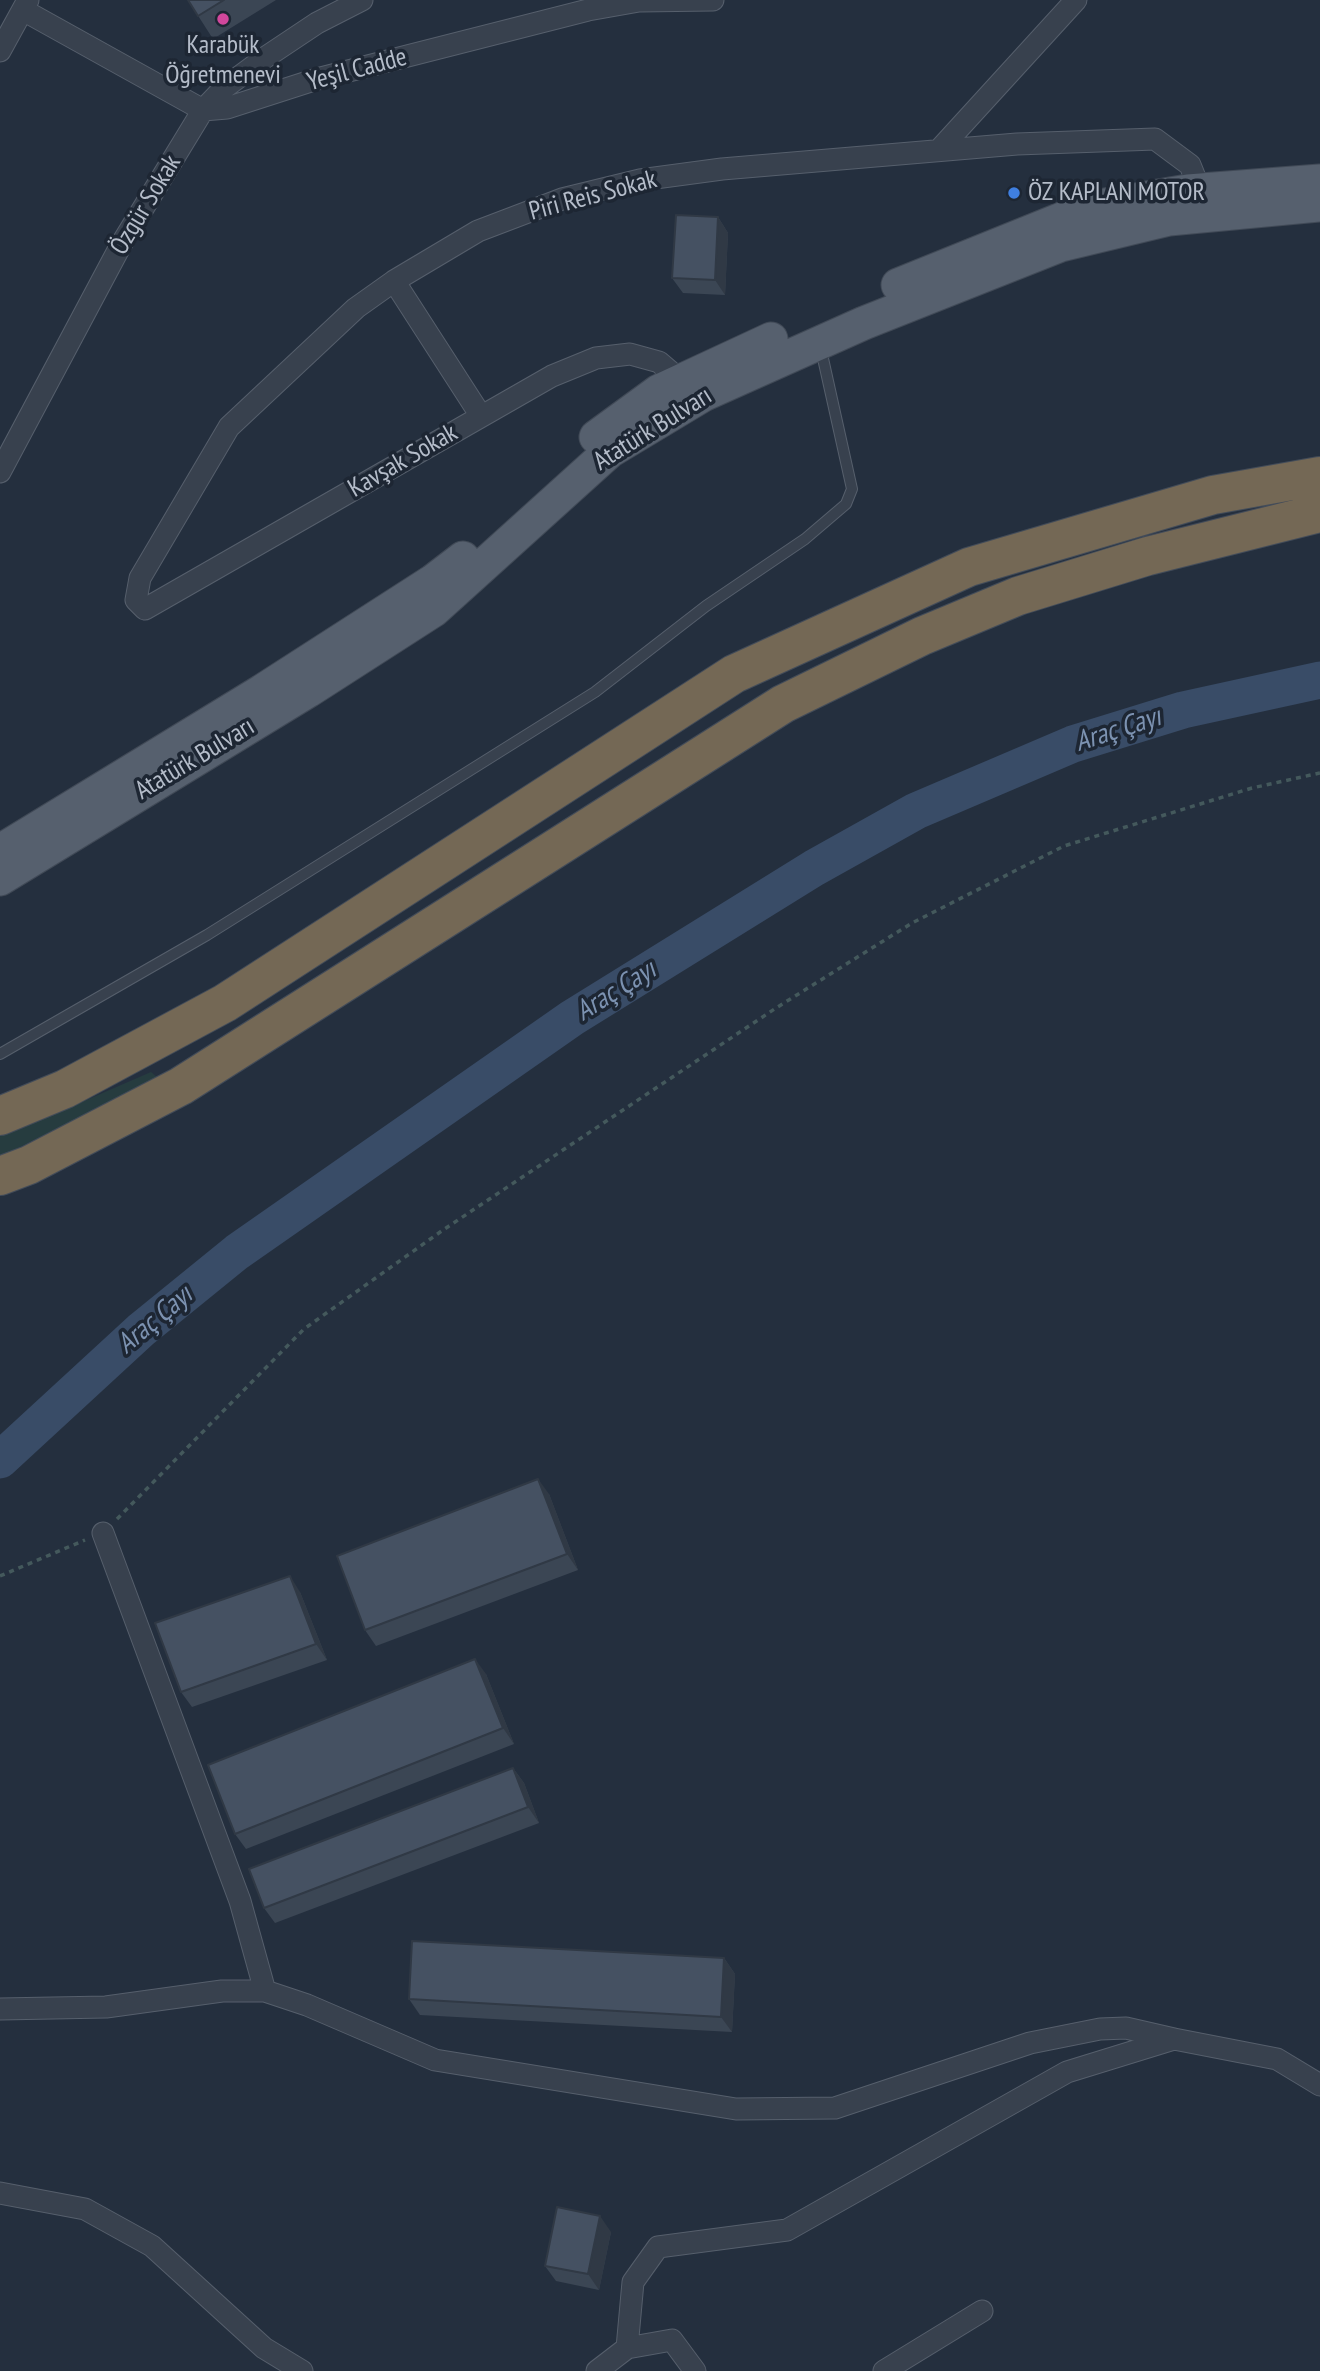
<!DOCTYPE html>
<meta charset="utf-8">
<style>
body{margin:0}
canvas{display:block;background:#242f3e}
</style>
<canvas width="1320" height="2371"></canvas>
<script>
const context = document.querySelector('canvas').getContext('2d');
context.lineJoin = 'round';
function fill(path, color) { context.fillStyle = color; context.fill(path, 'evenodd'); }
const shape = rows => new Path2D(rows.map(r => 'M' + r).join(''));
function stroke(path, color, width, dash) { context.strokeStyle = color; context.lineWidth = width; context.lineCap = dash ? 'butt' : 'round'; context.setLineDash(dash || []); context.stroke(path); }
function drawText(font, color, halo, rows, align = 'center') {
  context.font = font + ' "PT Sans Narrow",sans-serif'; context.lineWidth = 7; context.setLineDash([]); context.textBaseline = 'middle'; context.strokeStyle = halo; context.fillStyle = color; for (const [text, x, y, turn = 0] of rows) {
    context.save(); context.translate(x, y); context.rotate((+turn || 0) * Math.PI / 180); context.textAlign = isNaN(turn) ? turn : align; if (halo) context.strokeText(text, 0, 0); context.fillText(text, 0, 0); context.restore();
  }
}
fill(shape([
 [151,1072,158,1078,0,1157,0,1133,29,1125]
]), '#263c3f');
stroke(shape([
 [0,1460,141,1330,237,1252,572,1018,814,868,916,811,1073,744,1183,710,1320,680]
]), '#394c67', 37);
const lane = shape([
 [0,1054,207,935,595,692,706,606,805,539,846,504,852,489,820,345]
]);
const street = shape([
 [23,10,203,110,227,108,317,79,588,10,639,1,713,0],
 [0,51,28,0],
 [939,150,1076,0],
 [394,281,481,416],
 [680,380,659,362,630,354,596,358,552,376,145,609,136,600,140,578,229,427,356,308,394,281,478,231,562,199,640,180,722,169,1017,144,1155,139,1190,165,1200,190],
 [0,472,122,243,203,110,224,88,266,57,317,23,362,0],
 [103,1533,240,1901,265,1991],
 [0,2009,106,2007,222,1991,265,1991,307,2005,435,2060,736,2109,835,2108,1030,2043,1100,2029,1126,2028,1174,2039],
 [0,2193,85,2209,152,2246,264,2348,302,2371],
 [627,2348,633,2282,658,2247,787,2230,1067,2072,1174,2039,1277,2059,1320,2085],
 [597,2371,627,2348,672,2340,695,2371],
 [884,2371,982,2311]
]);
const primary = shape([
 [898,285,1064,218,1105,205,1188,191,1320,181],
 [596,437,659,391,771,339],
 [0,851,262,691,433,581,463,558],
 [0,879,308,691,434,610,610,451,703,395,864,323,1061,245,1169,219,1320,205]
]);
const highway = shape([
 [0,1116,65,1089,225,1003,734,674,969,567,1213,495,1320,476],
 [0,1176,29,1165,181,1086,783,704,922,636,1018,596,1148,556,1320,513]
]);
stroke(lane, '#565f6c', 12);
stroke(street, '#565f6c', 23);
stroke(primary, '#414a57', 35);
stroke(highway, '#434c59', 40);
stroke(shape([
 [117,1519,304,1329,443,1230,776,1008,912,923,1064,846,1252,788,1320,773],
 [0,1576,85,1540]
]), '#44595c', 3.5, [5, 5]);
stroke(lane, '#38414e', 10);
stroke(street, '#38414e', 21);
stroke(primary, '#56606e', 33);
stroke(highway, '#746855', 38);
fill(shape([
 [188,0,276,0,213,39],
 [718,217,728,233,725,295,683,293,672,278],
 [549,1494,578,1570,376,1646,365,1630],
 [300,1592,327,1660,192,1707,181,1692],
 [486,1674,514,1744,246,1849,235,1834],
 [513,1768,524,1783,539,1823,275,1923,264,1908],
 [724,1958,735,1974,732,2032,420,2015,409,1999],
 [611,2232,599,2290,556,2281,545,2266]
]), '#3b4654');
fill(shape([
 [718,217,728,233,725,295,715,280],
 [538,1479,549,1494,578,1570,567,1554],
 [290,1576,300,1592,327,1660,316,1644],
 [475,1659,486,1674,514,1744,503,1728],
 [513,1768,524,1783,539,1823,528,1807],
 [724,1958,735,1974,732,2032,721,2017],
 [600,2216,611,2232,599,2290,588,2274]
]), '#303945');
const building = shape([
 [188,0,224,0,198,16,188,0],
 [676,215,718,217,715,280,672,278,676,215],
 [538,1479,567,1554,365,1630,337,1556,538,1479],
 [290,1576,316,1644,181,1692,155,1623,290,1576],
 [475,1659,503,1728,235,1834,208,1765,475,1659],
 [513,1768,528,1807,264,1908,249,1869,513,1768],
 [412,1941,724,1958,721,2017,409,1999,412,1941],
 [557,2207,600,2216,588,2274,545,2266,557,2207]
]);
fill(building, '#455162');
stroke(building, '#303945', 2);
for (const [x, y, r, color] of [
 [223,19,7,"#d1479c"],
 [1014,193,7,"#3f7fe0"]
]) { const dot = new Path2D(); dot.arc(x, y, r, 0, 2 * Math.PI); context.fillStyle = color; context.fill(dot); stroke(dot, '#1d2633', 2.5); }
drawText('26px', '#b4bcc9', '#1d2633', [
 ["Karabük",223,46],
 ["Öğretmenevi",223,76],
 ["ÖZ KAPLAN MOTOR",1028,193,"left"]
]);
drawText('26px', '#b4bcc9', '#1d2633', [
 ["Yeşil Cadde",357,70,-15],
 ["Piri Reis Sokak",593,196,-15],
 ["Özgür Sokak",146,205,-59],
 ["Atatürk Bulvarı",653,429,-32],
 ["Kavşak Sokak",403,461,-30],
 ["Atatürk Bulvarı",195,759,-31]
]);
drawText('italic 28px', '#7c92b1', '#1d2633', [
 ["Araç Çayı",1118,730,-18],
 ["Araç Çayı",616,991,-32],
 ["Araç Çayı",155,1320,-40]
]);
</script>
